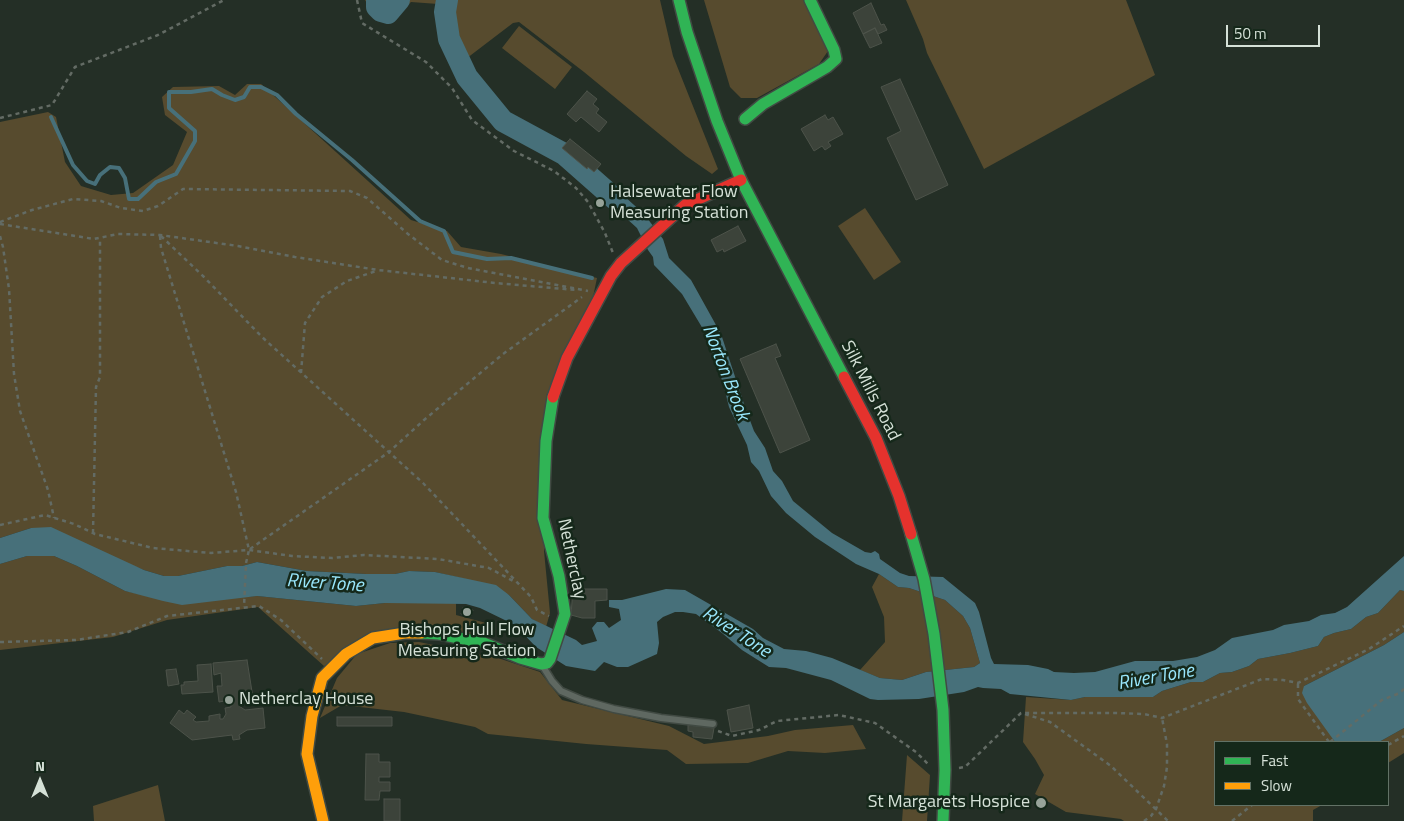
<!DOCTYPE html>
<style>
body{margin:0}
#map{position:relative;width:1404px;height:821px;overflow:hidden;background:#242f26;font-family:"Titillium Web",sans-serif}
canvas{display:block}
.legend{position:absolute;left:1214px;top:741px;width:175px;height:65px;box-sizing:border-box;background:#15281a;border:1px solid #627266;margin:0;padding:6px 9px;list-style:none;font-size:15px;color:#d5e1d7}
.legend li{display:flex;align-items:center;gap:10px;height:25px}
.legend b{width:25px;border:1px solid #627266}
.north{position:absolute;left:15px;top:756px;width:50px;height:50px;-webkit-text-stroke:4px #15281a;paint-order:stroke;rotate:0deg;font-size:14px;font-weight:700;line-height:20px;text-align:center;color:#d5e1d7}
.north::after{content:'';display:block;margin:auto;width:18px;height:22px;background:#d5e1d7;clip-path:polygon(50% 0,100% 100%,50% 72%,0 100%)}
.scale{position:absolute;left:1226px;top:25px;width:94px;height:22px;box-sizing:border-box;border:2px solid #d5e1d7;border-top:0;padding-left:6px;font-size:15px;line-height:18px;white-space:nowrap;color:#d5e1d7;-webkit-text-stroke:4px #15281a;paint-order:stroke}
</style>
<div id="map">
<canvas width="1404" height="821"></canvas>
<ul class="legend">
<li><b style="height:6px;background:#30b455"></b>Fast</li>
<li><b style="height:6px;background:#ff9f0a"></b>Slow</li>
</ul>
<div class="north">N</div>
<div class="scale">50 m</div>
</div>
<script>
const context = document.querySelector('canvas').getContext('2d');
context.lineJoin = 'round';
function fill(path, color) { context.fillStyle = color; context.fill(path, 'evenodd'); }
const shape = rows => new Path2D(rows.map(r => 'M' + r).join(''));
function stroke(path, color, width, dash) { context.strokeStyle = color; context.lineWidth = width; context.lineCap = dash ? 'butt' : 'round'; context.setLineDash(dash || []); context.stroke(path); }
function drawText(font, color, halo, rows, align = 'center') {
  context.font = font + ' "Titillium Web",sans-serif'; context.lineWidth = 5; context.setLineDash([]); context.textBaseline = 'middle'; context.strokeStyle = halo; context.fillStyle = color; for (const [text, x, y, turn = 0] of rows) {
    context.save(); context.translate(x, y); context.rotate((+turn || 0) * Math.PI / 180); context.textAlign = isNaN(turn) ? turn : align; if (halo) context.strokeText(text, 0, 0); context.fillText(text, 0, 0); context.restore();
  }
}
fill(shape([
 [365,0,660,0,673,56,718,169,712,174,686,156,584,72,519,22,513,23,454,68,445,52,438,4,411,2,393,19,376,20],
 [704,0,805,0,828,51,819,64,757,98,741,98,730,87],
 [906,0,1126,0,1155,75,984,169,927,53,923,39],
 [519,26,572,67,555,89,502,48],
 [247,84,261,84,411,220,447,231,461,247,501,254,597,278,593,297,551,383,544,551,550,613,546,627,532,619,509,595,465,579,435,572,409,571,395,574,366,574,307,571,257,562,242,566,227,566,178,576,164,576,144,570,31,528,0,538,0,122,48,112,56,117,65,162,81,186,111,195,133,193,173,165,187,132,165,115,162,97,173,87,219,86,235,95],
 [865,208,901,262,874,280,838,226],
 [27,556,54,556,77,566,125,591,144,595,241,597,257,596,356,606,385,603,456,603,456,615,486,623,482,638,406,628,324,666,258,607,167,620,113,637,0,650,0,564],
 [879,574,898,587,909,588,945,600,963,616,970,628,980,663,974,667,926,672,902,680,880,678,860,670,885,642,884,617,872,587],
 [1400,590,1404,591,1404,632,1384,645,1304,686,1335,742,1215,742,1215,805,1322,805,1313,810,1313,821,1124,821,1121,819,1066,812,1035,794,1044,775,1035,759,1023,742,1026,697,1071,700,1085,697,1153,697,1162,691,1191,682,1203,682,1220,673,1232,672,1249,666,1258,659,1290,653,1318,646,1324,637,1334,633,1351,629,1366,617,1378,613],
 [419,642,501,659,540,672,562,700,669,726,704,744,768,736,795,730,853,725,866,749,825,753,788,751,748,763,686,764,667,750,586,744,488,734,475,727,404,712,342,705,320,718,337,678,357,654,390,643],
 [1404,728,1404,753,1388,763,1388,742,1379,742],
 [907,755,930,775,927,821,902,821],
 [158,785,165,821,94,821,93,806]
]), '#574b2e');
fill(shape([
 [593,179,613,186,644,214,663,239,669,258,691,280,721,334,745,407,754,431,765,448,773,471,782,481,793,501,832,533,865,552,871,553,875,551,879,554,880,559,900,573,909,576,943,577,975,603,979,612,991,658,994,664,1028,665,1048,669,1054,672,1074,673,1095,672,1135,661,1173,661,1197,657,1215,650,1232,638,1273,630,1284,625,1309,621,1321,615,1335,613,1347,607,1404,556,1404,591,1400,590,1378,613,1366,617,1351,629,1334,633,1324,637,1318,646,1290,653,1258,659,1249,666,1232,672,1220,673,1203,682,1191,682,1162,691,1153,697,1085,697,1071,700,1010,694,1001,689,983,688,978,687,964,692,919,699,878,700,870,699,831,680,786,668,769,667,742,650,722,633,696,614,683,612,675,612,663,617,657,622,659,643,657,654,628,667,617,667,604,662,595,671,566,666,536,647,515,625,480,608,466,604,385,603,356,606,257,596,182,605,163,601,125,591,77,566,54,556,27,556,0,564,0,538,31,528,51,527,144,570,164,576,178,576,227,566,242,566,257,562,307,571,366,574,395,574,409,571,435,572,496,585,509,595,532,619,576,640,582,645,597,641,592,628,597,622,604,622,609,628,621,620,619,609,609,607,609,600,622,600,666,589,685,590,753,629,763,638,784,649,806,651,832,658,880,678,902,680,926,672,974,667,980,663,970,628,963,616,945,600,909,588,898,587,879,574,856,564,815,537,786,513,771,496,759,471,751,462,747,445,729,407,723,383,706,334,682,294,654,265,653,257,648,250,637,228,604,198,597,189],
 [1404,632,1404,728,1379,742,1335,742,1307,703,1302,693,1304,686,1384,645]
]), '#47707a');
stroke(shape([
 [51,117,73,165,87,181,95,184,100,175,110,167,119,168,125,178,129,199,138,199,156,182,176,174,195,141,195,131,169,108,169,92,191,92,212,89,222,95,235,100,244,97,250,87,261,87,277,95,296,114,352,160,420,221,444,231,453,252,487,259,511,258,592,278]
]), '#47707a', 4);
stroke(shape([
 [377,0,377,7,381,11,388,13,399,0],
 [447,0,445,12,449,39,467,77,503,121,564,154,615,199]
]), '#47707a', 22);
const building = shape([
 [871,3,881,25,884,24,887,30,878,34,875,28,863,34,853,13,871,3],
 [875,28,882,43,870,48,863,34,875,28],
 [900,79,948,185,916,200,887,138,901,131,881,87,900,79],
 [587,91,597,99,593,104,599,109,596,113,607,122,599,132,581,117,576,122,567,114,587,91],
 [825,115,828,120,833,117,843,134,828,142,831,146,825,150,822,146,814,151,801,129,825,115],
 [570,139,601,164,594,172,588,167,587,169,562,148,570,139],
 [738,226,746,241,724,252,723,249,717,252,711,240,738,226],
 [776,344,781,356,775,358,810,440,780,453,740,359,776,344],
 [573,589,607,589,607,600,595,601,595,618,582,618,571,615,573,589],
 [463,608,473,610,471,616,461,614,463,608],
 [247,660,253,698,239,699,239,706,245,710,263,708,265,728,247,730,239,735,240,739,233,740,232,735,192,740,170,723,179,710,184,714,187,710,196,717,193,720,196,722,209,721,209,716,220,714,220,719,223,719,226,714,225,708,231,707,230,700,219,702,217,686,222,686,221,673,214,675,213,663,247,660],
 [211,664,213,692,182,694,181,685,184,685,184,682,198,681,197,665,211,664],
 [176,669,179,684,168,686,166,670,176,669],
 [749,705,753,728,731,732,727,710,749,705],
 [337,717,392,717,392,726,337,726,337,717],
 [688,725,714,728,712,739,693,737,693,732,688,731,688,725],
 [366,754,379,754,379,762,390,762,390,777,379,777,379,782,390,782,390,791,380,791,379,800,365,800,366,754],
 [384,799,400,799,400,821,384,821,384,799]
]);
fill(building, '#3c433a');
stroke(building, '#4d534a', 1);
const lane = shape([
 [542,665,552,681,561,691,582,700,614,709,661,718,713,724]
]);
const fast = shape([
 [679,0,687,32,717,121,741,180,844,377],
 [745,119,763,104,827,67,836,59,834,50,810,0],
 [911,534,924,579,934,634,943,710,945,770,943,821],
 [421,633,439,634,484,643,520,658,541,664,547,663,550,659,565,614,559,576,543,518,546,441,553,397]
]);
const slow = shape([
 [323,821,307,754,312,716,322,678,346,654,373,638,405,633,421,633]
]);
const jam = shape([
 [844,377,876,438,899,496,911,534],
 [553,397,567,358,611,276,621,263,685,205,741,180]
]);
stroke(lane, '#414a43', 9);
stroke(fast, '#414a43', 14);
stroke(slow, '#414a43', 14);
stroke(jam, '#414a43', 14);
stroke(shape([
 [357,0,362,23,426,62,452,88,472,120,514,151,554,171,576,188,588,202,605,233,613,253],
 [0,118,52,105,75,67,158,35,224,0],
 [0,222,32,210,73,199,101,201,121,208,143,211,158,206,183,189,350,191,367,198,408,234,442,260,468,268,588,291],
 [0,224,94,239,118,234,160,235,238,246,295,257,378,270,495,283,576,290],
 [0,236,3,247,9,289,14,374,20,411,48,490,54,518],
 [160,236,161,248,236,492,249,550,246,563,244,607],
 [161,236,204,277,262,337,423,483,531,597,537,610,549,616],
 [301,373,305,323,322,297,347,281,376,271],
 [0,525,45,515,74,524,95,534,153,548,211,553,249,550,292,556,332,558,364,555,438,559,489,568,515,582],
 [93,533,96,387,100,377,100,238],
 [250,549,389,452,424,420,503,354,582,297],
 [0,642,76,640,128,632,167,616,259,606,281,620,322,659],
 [1298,684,1298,699,1329,742],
 [1025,714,1050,722,1111,766,1168,821],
 [718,731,732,736,759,730,777,721,839,715,875,723,916,752,930,766],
 [1330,742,1382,700,1400,693,1404,689],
 [1388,745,1404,736],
 [959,768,965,767,1021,713,1115,713,1144,714,1162,718,1262,679,1283,680,1298,683,1369,649,1404,626],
 [1144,821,1151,816,1156,809,1164,786,1167,767,1167,744,1162,718],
 [1232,821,1252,805]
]), '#636b64', 2.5, [4, 4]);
stroke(lane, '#5f6861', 6);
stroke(fast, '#30b455', 11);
stroke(slow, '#ff9f0a', 11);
stroke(jam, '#e5322d', 11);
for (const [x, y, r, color] of [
 [600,203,5,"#97a399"],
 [467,612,5,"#97a399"],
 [229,700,5,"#97a399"],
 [1041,803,6,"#97a399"]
]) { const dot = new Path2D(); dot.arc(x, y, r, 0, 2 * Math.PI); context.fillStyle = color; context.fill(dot); stroke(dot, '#15281a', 2); }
drawText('18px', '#d5e1d7', '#15281a', [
 ["Halsewater Flow",610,193],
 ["Measuring Station",610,214],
 ["Bishops Hull Flow",467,631,"center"],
 ["Measuring Station",467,652,"center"],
 ["Netherclay House",239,700],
 ["St Margarets Hospice",1030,803,"right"]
], 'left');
drawText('18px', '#d5e1d7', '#15281a', [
 ["Silk Mills Road",870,391,63],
 ["Netherclay",571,559,78]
]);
drawText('italic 19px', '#99e7fc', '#15281a', [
 ["Norton Brook",725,373,69],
 ["River Tone",325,584,4],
 ["River Tone",736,633,33],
 ["River Tone",1156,678,-10]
]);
</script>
